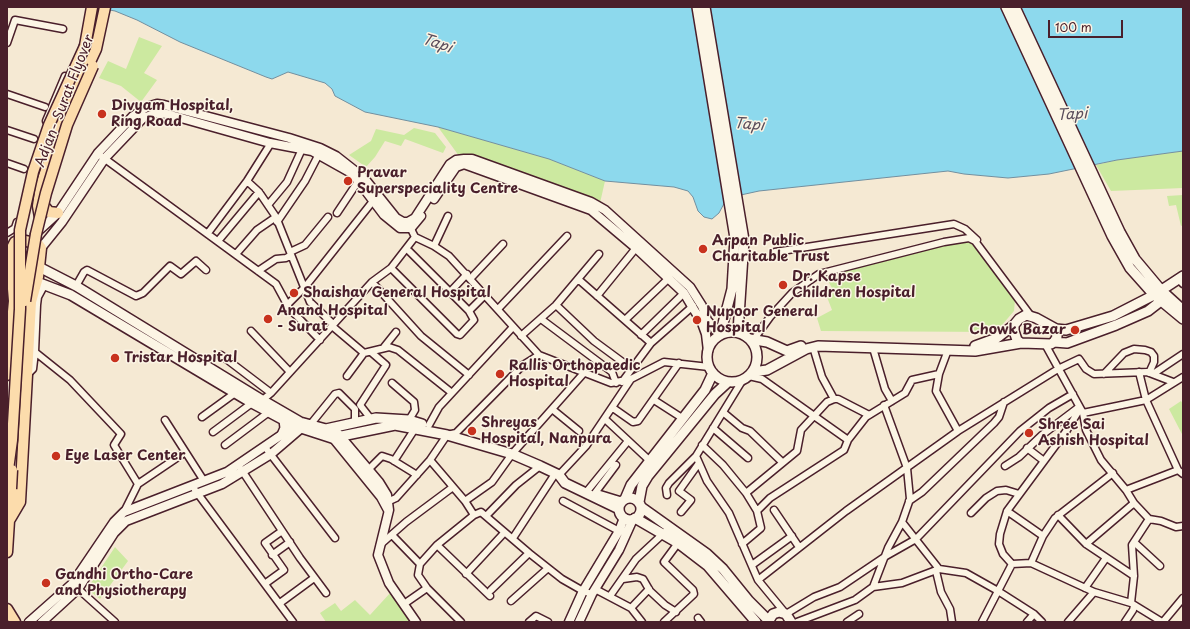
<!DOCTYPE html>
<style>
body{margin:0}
#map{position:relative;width:1190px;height:629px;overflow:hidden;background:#f5e9d3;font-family:"Playpen Sans",sans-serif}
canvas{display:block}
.frame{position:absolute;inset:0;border:8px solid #4a1f2b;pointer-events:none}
.scale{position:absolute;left:1048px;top:20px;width:75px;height:18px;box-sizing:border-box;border:2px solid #4a1f2b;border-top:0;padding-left:5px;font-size:12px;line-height:14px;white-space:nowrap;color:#4a1f2b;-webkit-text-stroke:3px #fcf5e5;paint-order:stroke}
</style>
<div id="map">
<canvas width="1190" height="629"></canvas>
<div class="frame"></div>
<div class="scale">100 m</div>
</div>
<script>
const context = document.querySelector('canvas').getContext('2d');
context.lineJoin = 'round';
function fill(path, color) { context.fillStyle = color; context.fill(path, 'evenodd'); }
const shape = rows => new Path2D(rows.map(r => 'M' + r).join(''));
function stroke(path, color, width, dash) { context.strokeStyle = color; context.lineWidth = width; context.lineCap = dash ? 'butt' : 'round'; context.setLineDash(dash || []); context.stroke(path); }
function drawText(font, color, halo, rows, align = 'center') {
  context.font = font + ' "Playpen Sans",sans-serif'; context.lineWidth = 3; context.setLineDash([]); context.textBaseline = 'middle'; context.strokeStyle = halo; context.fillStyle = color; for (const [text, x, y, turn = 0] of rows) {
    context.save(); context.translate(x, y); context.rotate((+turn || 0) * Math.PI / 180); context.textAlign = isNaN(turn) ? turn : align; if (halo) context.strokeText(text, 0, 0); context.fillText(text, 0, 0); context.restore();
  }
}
fill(shape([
 [139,37,162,46,144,73,157,80,141,102,121,86,99,78,108,61,126,69],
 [438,127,549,159,605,181,600,203,459,156],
 [414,128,435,133,446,147,443,153,405,139,401,146,385,141,375,157,366,167,349,155,371,141,376,129,404,135],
 [1183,151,1183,188,1111,191,1096,165,1117,160],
 [1183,195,1183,225,1181,226,1176,205,1169,206,1167,196],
 [966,239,972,241,1015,300,1014,311,996,332,821,331,817,318,832,310,827,297,834,292,825,275],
 [1181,401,1183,404,1183,436,1169,409],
 [115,547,128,561,100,599,87,589],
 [391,592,412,622,326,622,320,613,335,603,341,611,355,600,370,615]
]), '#cce9a0');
const water = shape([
 [93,7,1183,7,1183,151,1117,160,1049,174,1008,178,964,174,948,171,759,191,727,198,719,213,712,219,704,217,698,211,693,197,688,191,674,187,605,181,549,159,438,127,365,112,335,96,332,89,325,83,288,72,272,79,266,77,180,42,137,20,115,11,93,7]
]);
fill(water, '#8dd9ed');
stroke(water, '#728f9f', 1);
const minor = shape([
 [7,43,15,20,63,29],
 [7,94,45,107],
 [46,121,65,76],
 [7,130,34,139],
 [101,156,276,284,289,308,320,340],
 [7,163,24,169],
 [247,181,259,192,276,217,310,302,333,324],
 [268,205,287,182,302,149],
 [337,213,359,180],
 [277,222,305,181,320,152],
 [409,225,415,237,434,246,449,256,539,355,611,383,631,379,664,362,709,367],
 [7,233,15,228,17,222],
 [208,233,247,181,271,143],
 [218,241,259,192],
 [434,246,448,216],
 [290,252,305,245,328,217],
 [775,252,954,224,965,229,977,240],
 [236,254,257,230,276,217],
 [391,268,457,334,460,335,474,320,469,311,407,249],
 [258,271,276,259,286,258,291,255],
 [471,278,503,244],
 [578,279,651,343],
 [372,282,421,336,469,375],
 [1182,283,1183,284],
 [76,286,84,272,87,270,136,296,143,293,170,266,181,274,196,261,206,270],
 [450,292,467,274],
 [597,296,636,248],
 [287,305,305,287,373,201],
 [556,305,594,341,632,369],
 [499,308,567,236],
 [469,311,485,295],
 [541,319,612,372,616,383],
 [625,320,669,278],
 [332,326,364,353],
 [251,331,290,372],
 [641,335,684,293],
 [521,336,556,305,599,254],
 [754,339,770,317,792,293,819,274,944,242,969,238,975,241,1031,316],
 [1045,344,1083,413,1086,430,1101,460,1126,490,1134,503,1149,519,1132,545,1134,576,1131,603],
 [384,347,396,332],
 [813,347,822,377,834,399],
 [873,348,885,389,892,401],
 [948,350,939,374,936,391,958,431],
 [35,352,37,305,38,297,45,284],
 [371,352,386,365,360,405,371,419],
 [221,355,271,393],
 [1139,372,1146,400,1178,470,1183,474],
 [1104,374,1124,353,1134,349,1145,350,1151,352,1154,356,1154,362,1149,373],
 [1153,374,1183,354],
 [27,375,33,369,35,352,70,380,121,434,114,445,138,484,124,512],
 [347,376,364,353,389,347,398,350,452,393],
 [749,376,762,379,848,440],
 [742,381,696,456,707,481,729,513,758,580,786,614,814,597,840,587,886,556,916,539,1020,431,1049,408,1073,394],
 [622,382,651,343,693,306],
 [392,383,414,402,415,410,409,420],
 [654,400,682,418],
 [260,402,271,393,372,282,391,268,415,237],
 [613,408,633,422,638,421,679,363],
 [552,409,579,431],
 [724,413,742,428,750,431,782,462],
 [1083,413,1146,400,1183,377],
 [202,417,235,393],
 [605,419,650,461],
 [165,420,204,481],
 [310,425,335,394,339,393,355,409,355,423],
 [429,425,439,407,513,327],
 [713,428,748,458],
 [213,432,252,403],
 [225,445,269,412],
 [702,445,723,465,746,493,757,511],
 [265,447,335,538],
 [1027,448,1044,461],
 [430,460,465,501,474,515],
 [394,461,416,427],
 [1005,466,1019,457,1042,435,1079,407],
 [241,469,300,558,326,593],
 [368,470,382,456,391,459,417,475],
 [559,475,586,446,631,379],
 [138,484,184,453],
 [195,490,293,622],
 [588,490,628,441],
 [1126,490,1178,470],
 [595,493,616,465],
 [746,493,797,451,801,430,827,402,834,399,838,399,869,415],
 [667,495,666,488,669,483,696,456],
 [465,501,492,482,512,454,583,374],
 [563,501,619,531],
 [909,501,922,492,994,423,999,417,1004,402],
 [385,503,396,498,430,460,447,435,456,433,523,365,539,355],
 [774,510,799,547],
 [1007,511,1043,536],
 [681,512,691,500,679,491,699,463],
 [971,513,986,498,997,491,1006,490,1019,494],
 [487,515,516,485,540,466],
 [1058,515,1086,544,1134,576],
 [1149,519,1161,521,1176,527,1183,526],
 [902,522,939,569,966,573,998,591,1034,614,1042,622],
 [392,535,420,564],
 [513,538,555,474],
 [1134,542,1160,566],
 [742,544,761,528,757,511,770,498,844,450,848,440,866,417,905,393,912,380,939,374],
 [1086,544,1134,503],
 [380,545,406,522,453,487],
 [437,545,490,596],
 [272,555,290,542],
 [1031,563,1043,536,1055,518,1113,473],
 [1012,564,1003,554,999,544,1000,534,1007,511,1067,430,1080,409],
 [752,565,792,536],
 [936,571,941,592,950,609,952,622],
 [466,574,504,533],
 [623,579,637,577,643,579,650,591,665,605,676,612],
 [758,580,846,511,958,431,1058,369,1079,359,1086,369,1094,374,1147,372,1173,382],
 [266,583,284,570,265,543,282,531],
 [76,587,115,622],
 [873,587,902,583,939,569],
 [1085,588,1106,558],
 [595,589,631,608,642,622],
 [491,590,529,553,562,579,583,591,592,594],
 [610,596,636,559,665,532],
 [511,601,547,569],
 [280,603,314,578],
 [404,604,427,588],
 [631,608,649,589],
 [698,618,701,622],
 [461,622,427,588,418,575,420,564,437,545,474,515,481,512,529,553],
 [529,622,536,616,548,622],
 [664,622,694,594,693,590,664,562,678,543],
 [797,622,855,600,873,587,888,548,902,522,910,499,907,468,884,405],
 [847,622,859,614],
 [982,622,1012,564,1031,563,1094,592,1131,603,1162,622],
 [1027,622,1034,614],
 [1068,622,1094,592],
 [1125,622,1133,610,1134,606],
 [1163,622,1183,598]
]);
const tertiary = shape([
 [434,199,456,167,464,164,591,210,636,248,684,293,702,323,706,334,708,351],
 [35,234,58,213,98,153,133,116,147,107,157,104,164,105,289,138,320,148,336,156,364,178,396,218,403,222,408,222,415,218,450,164,456,160,464,159,472,159,591,202,605,210,690,287,702,306,707,320,720,335],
 [41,248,62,222,105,158,143,118,157,113,167,114,270,143,312,151,353,174,384,215,400,228,411,228,421,216],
 [336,431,379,482,387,495,389,510,378,555,389,583,416,622],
 [329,433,381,497,388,510],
 [29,622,72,584,114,522,124,512,227,472,299,423],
 [42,622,78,589,114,533,126,521,222,484,271,454,306,424],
 [569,622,583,591,619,531,624,518],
 [579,622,592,594,619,550,633,519]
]);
const secondary = shape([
 [697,7,735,238,732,289,720,335],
 [705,7,744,240,738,332],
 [1006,7,1112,236,1130,268,1154,295,1183,319],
 [1015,7,1120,232,1135,259,1161,290,1183,310],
 [39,267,76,286,262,400,300,422,326,429,376,418,409,420,422,424],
 [37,282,71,295,252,403,295,426,332,438,395,425,447,435,512,454,540,466,559,475,565,483,619,509],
 [1056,329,1057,337,1054,342,1051,344,1021,343,1017,340,1014,331,1014,325,1019,319,1026,315,1036,318,1056,329,1066,330,1113,316,1154,295,1183,276],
 '707 357a25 25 0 1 1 50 0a25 25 0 1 1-50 0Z',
 [750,339,767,342,787,351,801,346],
 [1054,342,1067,343,1116,325,1148,311,1166,297],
 [975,346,997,338,1014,325],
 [753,372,767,370,806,349,818,346,975,351,1021,343],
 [282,435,285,428,284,420],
 [598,495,621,502],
 '619 509a11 11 0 1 1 22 0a11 11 0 1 1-22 0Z',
 [625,499,631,485,705,390,713,373],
 [639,502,642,486,648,476,715,394,728,382],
 [641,507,707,554,723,569,749,601,768,620],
 [635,518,678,543,708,566,756,622],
 [768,622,773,614,779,612,786,614,791,622]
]);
const primary = shape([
 [22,240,38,244,41,248,38,277,31,302,26,308,17,305,14,301,10,252,15,242,22,240]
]);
const trunk = shape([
 [85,46,92,7],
 [39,200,49,212,58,213],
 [40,217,38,206,41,185,63,120,96,49,105,7],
 [7,375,14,301],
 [10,519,20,502,31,302],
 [7,552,11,489],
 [7,609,15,622]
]);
stroke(minor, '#4a1f2b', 9);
stroke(tertiary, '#4a1f2b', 11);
stroke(secondary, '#4a1f2b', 12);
stroke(primary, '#4a1f2b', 13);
stroke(trunk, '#4a1f2b', 13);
stroke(minor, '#fcf5e5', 6);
stroke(tertiary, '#fcf5e5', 8);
stroke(secondary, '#fcf5e5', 9);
stroke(primary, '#fcdcac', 10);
stroke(trunk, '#fcdcac', 10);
const trunkBridge = shape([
 [25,301,36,234,46,193,67,125,93,66],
 [7,477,12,440,20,309,20,230,33,172,49,125,85,46],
 [11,489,12,470]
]);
stroke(trunkBridge, '#4a1f2b', 13, []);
stroke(trunkBridge, '#fcdcac', 10);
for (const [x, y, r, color] of [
 [102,114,5,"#c8321e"],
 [348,181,5,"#c8321e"],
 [703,249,5,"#c8321e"],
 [783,285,5,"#c8321e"],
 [294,293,5,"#c8321e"],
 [268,319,5,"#c8321e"],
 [697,320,5,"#c8321e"],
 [1075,330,5,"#c8321e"],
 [115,358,5,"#c8321e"],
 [500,374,5,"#c8321e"],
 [472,431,5,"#c8321e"],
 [1029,433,5,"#c8321e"],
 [56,456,5,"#c8321e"],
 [46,583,5,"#c8321e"]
]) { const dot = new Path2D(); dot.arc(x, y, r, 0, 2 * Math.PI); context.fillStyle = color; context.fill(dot); stroke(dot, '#fcf5e5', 1.5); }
drawText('14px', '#4a1f2b', '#fcf5e5', [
 ["Adjan- Surat Flyover",65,101,-69]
]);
drawText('bold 14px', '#4a1f2b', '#fcf5e5', [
 ["Divyam Hospital,",111,106],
 ["Ring Road",111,122],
 ["Pravar",357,173],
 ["Superspeciality Centre",357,189],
 ["Arpan Public",712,241],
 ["Charitable Trust",712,257],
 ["Dr. Kapse",792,277],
 ["Children Hospital",792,293],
 ["Shaishav General Hospital",303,293],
 ["Anand Hospital",277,311],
 ["- Surat",277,327],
 ["Nupoor General",706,312],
 ["Hospital",706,328],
 ["Chowk Bazar",1066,330,"right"],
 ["Tristar Hospital",124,358],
 ["Rallis Orthopaedic",509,366],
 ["Hospital",509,382],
 ["Shreyas",481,423],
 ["Hospital, Nanpura",481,439],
 ["Shree Sai",1038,425],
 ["Ashish Hospital",1038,441],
 ["Eye Laser Center",65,456],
 ["Gandhi Ortho-Care",55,575],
 ["and Physiotherapy",55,591]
], 'left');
drawText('italic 15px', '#5b4e5c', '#fcf5e5', [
 ["Tapi",437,44,19],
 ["Tapi",1072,115,-3],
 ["Tapi",749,125,5]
]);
</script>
